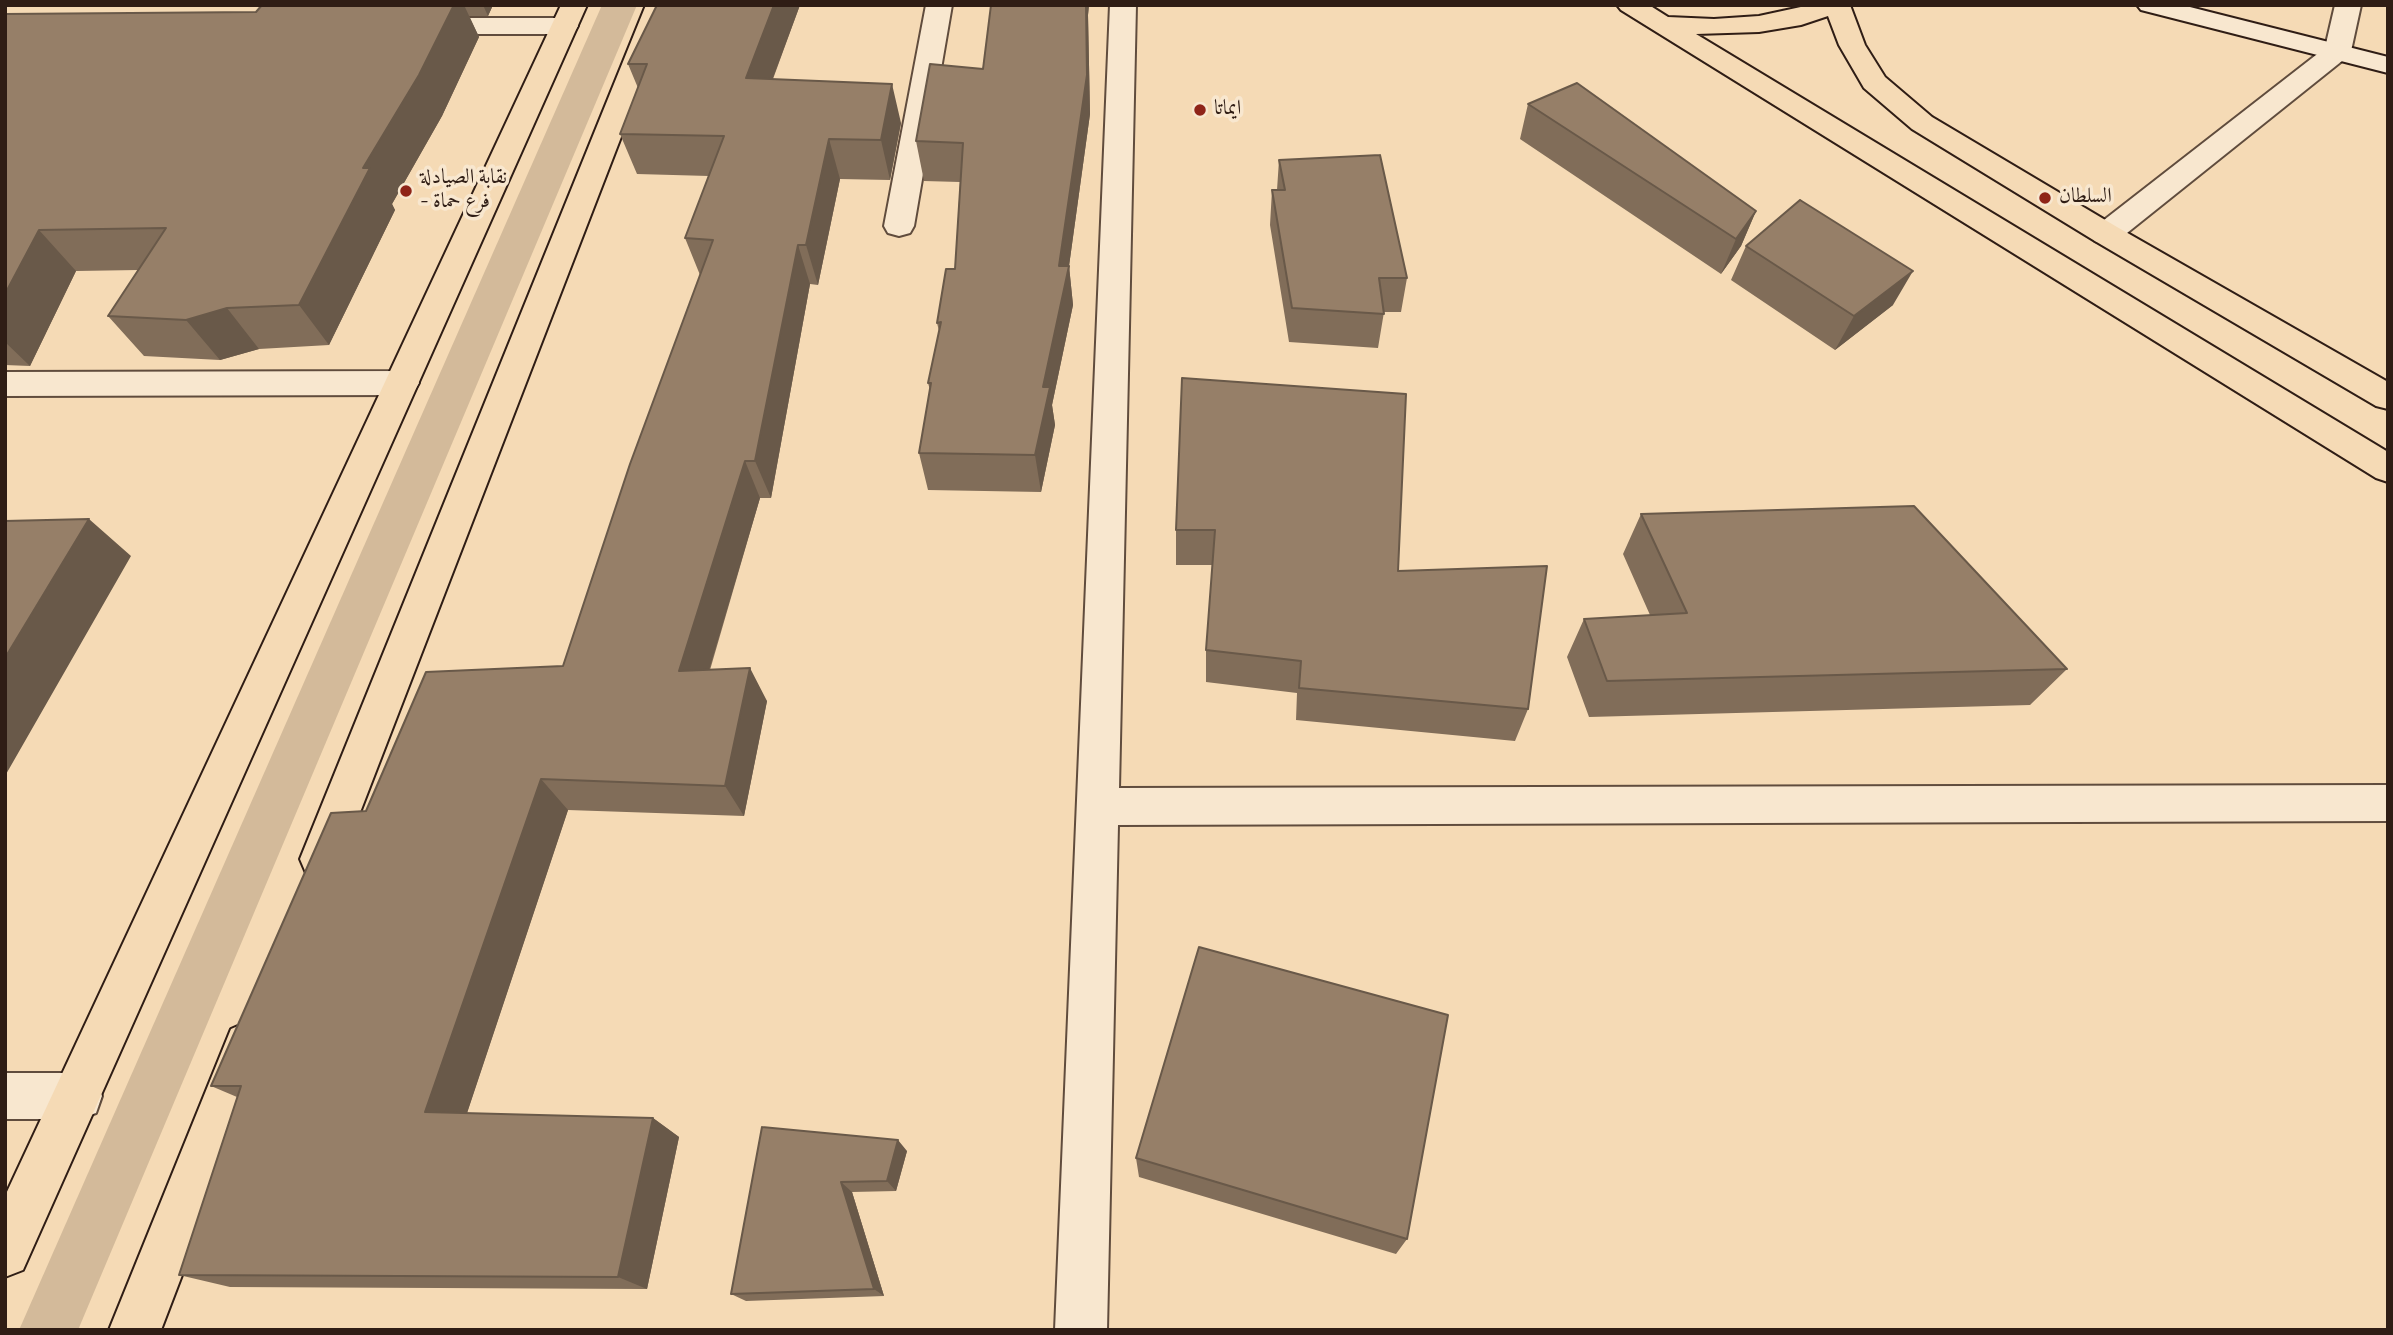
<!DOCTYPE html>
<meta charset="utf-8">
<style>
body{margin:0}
#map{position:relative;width:2393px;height:1335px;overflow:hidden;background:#f5dab5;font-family:Vollkorn,serif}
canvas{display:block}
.frame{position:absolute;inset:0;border:7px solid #2f1d15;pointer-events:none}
</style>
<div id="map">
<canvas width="2393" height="1335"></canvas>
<div class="frame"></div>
</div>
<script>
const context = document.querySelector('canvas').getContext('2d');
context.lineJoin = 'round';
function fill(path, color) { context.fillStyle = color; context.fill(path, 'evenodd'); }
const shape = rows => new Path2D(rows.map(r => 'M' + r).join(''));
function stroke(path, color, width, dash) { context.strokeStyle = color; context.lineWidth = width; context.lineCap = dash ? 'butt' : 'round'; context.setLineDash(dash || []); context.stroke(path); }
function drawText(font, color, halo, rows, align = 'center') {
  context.font = font + ' Vollkorn,Amiri,serif'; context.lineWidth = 7; context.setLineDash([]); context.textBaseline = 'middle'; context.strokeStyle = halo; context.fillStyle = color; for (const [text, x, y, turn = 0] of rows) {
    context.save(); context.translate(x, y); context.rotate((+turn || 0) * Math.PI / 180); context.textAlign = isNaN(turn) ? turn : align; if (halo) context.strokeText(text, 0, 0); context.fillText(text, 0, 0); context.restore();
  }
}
fill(shape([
 [602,5,637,5,78,1330,19,1330]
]), '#d3ba9a');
const minor = shape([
 [926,5,952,5,914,226,910,233,899,236,888,233,884,226,926,5],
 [1110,5,1136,5,1119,788,2388,785,2388,821,1118,825,1107,1330,1055,1330,1110,5],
 [2335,5,2361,5,2351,51,2347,57,2117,241,2106,244,2095,241,2091,234,2095,227,2325,48,2335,5],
 [420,18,565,18,574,20,578,26,574,32,565,34,420,34,411,32,407,26,411,20,420,18],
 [402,371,414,375,419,383,414,391,402,395,5,396,5,372,402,371],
 [5,1073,79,1073,96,1079,102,1096,96,1113,79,1119,5,1119,5,1073]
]);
const secondary = shape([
 [2137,5,2182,5,2388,57,2388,73,2141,10,2137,5]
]);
const primary = shape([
 [561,5,587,5,23,1270,5,1277,5,1196,561,5],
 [646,5,672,5,342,859,336,873,321,878,306,873,300,859,646,5],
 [1617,5,1649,5,1668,17,1714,19,1759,16,1810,5,1850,5,1865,45,1885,77,1932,117,2117,227,2388,382,2388,409,2376,406,2095,241,1912,129,1864,88,1839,45,1828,16,1801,25,1759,32,1696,34,2388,452,2388,482,2376,478,1621,10,1617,5],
 [247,1022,263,1029,270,1045,161,1330,109,1330,231,1029,247,1022]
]);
stroke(minor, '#604c3d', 4);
stroke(secondary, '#2f1d15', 4);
stroke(primary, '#2f1d15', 4);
fill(minor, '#f8e7cf');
fill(secondary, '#f8e7cf');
fill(primary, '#f5dab5');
fill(shape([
 [262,5,493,5,488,16,469,16,479,37,442,116,392,204,395,210,329,345,259,349,220,360,144,356,108,316,138,270,76,271,30,366,5,365,5,14,256,12],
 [657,5,800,5,773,79,901,123,890,180,840,179,818,285,810,284,771,498,760,498,710,670,767,701,744,816,568,810,467,1113,653,1118,679,1137,647,1289,230,1287,179,1275,237,1097,211,1086,366,811,563,666,700,275,685,238,709,176,637,174,620,134,638,88,628,64],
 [954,5,1089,5,1088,15,1090,114,1069,266,1073,305,1052,405,1055,425,1041,492,928,490,919,453,930,390,928,383,939,331,937,323,955,269,960,182,924,181,916,141,983,69,991,6],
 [1528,104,1756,211,1741,246,1721,274,1520,139],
 [1279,160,1407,278,1401,312,1384,312,1378,348,1289,342,1270,225,1272,190,1277,190],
 [1746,246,1893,305,1835,350,1731,280],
 [1182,378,1398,571,1528,709,1515,741,1296,720,1297,693,1206,682,1206,650,1213,565,1176,565,1176,530],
 [1641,514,2067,669,2030,705,1589,717,1567,657,1584,619,1650,615,1623,554],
 [762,1127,907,1151,896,1191,852,1192,884,1296,746,1301,731,1294],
 [1136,1158,1407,1239,1396,1254,1139,1177]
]), '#816d59');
fill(shape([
 [454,5,464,5,479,37,442,116,392,204,395,210,329,345,299,305,363,168],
 [483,5,493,5,488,16],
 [774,5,800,5,758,118,746,78],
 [1086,5,1089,5,1088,15,1090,114,1069,266,1073,305,1052,405,1055,425,1041,492,1035,455,1043,387,1059,266],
 [892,84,901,123,890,180,881,140],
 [829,139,840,179,818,285,806,245],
 [1756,211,1741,246,1721,274,1736,239],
 [39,230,76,271,30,366,5,342,5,294],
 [798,245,810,284,771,498,755,461],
 [1913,271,1893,305,1835,350,1854,316],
 [227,308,259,349,220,360,186,320],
 [745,461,760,498,699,704,679,671],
 [89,519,131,556,5,776,5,658],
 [750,668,767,701,744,816,725,786],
 [541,779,568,810,461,1131,425,1112],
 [653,1118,679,1137,647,1289,618,1277],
 [898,1140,907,1151,896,1191,887,1181],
 [841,1182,852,1192,884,1296,874,1289]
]), '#695949');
const building = shape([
 [262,5,454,5,419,75,363,168,370,168,299,305,227,308,186,320,108,316,166,228,39,230,5,294,5,14,256,12,262,5],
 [657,5,774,5,746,78,892,84,881,140,829,139,806,245,798,245,755,461,745,461,679,671,750,668,725,786,541,779,425,1112,653,1118,618,1277,179,1275,241,1086,211,1086,331,813,366,811,426,672,563,666,630,464,713,240,685,238,724,136,620,134,647,64,628,64,657,5],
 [991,5,1086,5,1087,75,1059,266,1069,266,1043,387,1050,387,1035,455,919,453,931,383,928,383,941,322,937,323,946,269,955,269,963,143,916,141,930,64,983,69,991,5],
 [1577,83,1756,211,1736,239,1528,104,1577,83],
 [1380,155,1407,278,1379,278,1384,314,1292,308,1272,190,1285,190,1279,160,1380,155],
 [1800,200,1913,271,1854,316,1746,246,1800,200],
 [1182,378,1406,394,1398,571,1547,566,1528,709,1299,688,1301,661,1206,650,1215,530,1176,530,1182,378],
 [1914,506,2067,669,1607,681,1584,619,1687,613,1641,514,1914,506],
 [89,519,5,658,5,521,89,519],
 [1199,947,1448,1015,1407,1239,1136,1158,1199,947],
 [762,1127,898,1140,887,1181,841,1182,874,1289,731,1294,762,1127]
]);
fill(building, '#967f68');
stroke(building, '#695949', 2);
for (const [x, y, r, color] of [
 [1200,110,7,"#8f2418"],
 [406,191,7,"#8f2418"],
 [2045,198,7,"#8f2418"]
]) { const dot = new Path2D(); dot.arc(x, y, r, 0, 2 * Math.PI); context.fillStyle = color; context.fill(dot); stroke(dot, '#f8e7cf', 2.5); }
drawText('21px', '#2f1d15', '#f8e7cf', [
 ["ايماتا",1214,110],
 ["نقابة الصيادلة",420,179],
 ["- فرع حماة",420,203],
 ["السلطان",2059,198]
], 'left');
</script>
